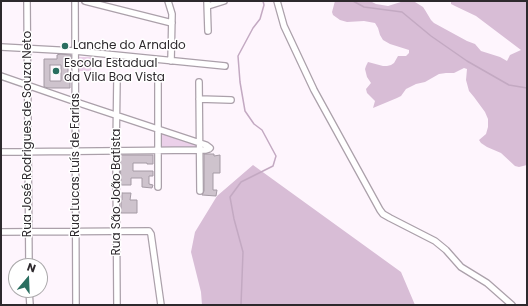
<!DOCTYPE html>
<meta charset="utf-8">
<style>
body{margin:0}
#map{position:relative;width:528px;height:306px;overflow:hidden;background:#fef5fd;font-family:Poppins,sans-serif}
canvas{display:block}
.frame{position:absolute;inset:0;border:2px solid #2d292d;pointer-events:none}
.north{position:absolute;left:8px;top:258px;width:40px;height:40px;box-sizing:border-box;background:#fff;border:1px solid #aba9ab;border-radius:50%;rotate:19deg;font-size:11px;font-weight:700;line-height:16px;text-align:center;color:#2d292d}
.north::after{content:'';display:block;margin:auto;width:14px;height:18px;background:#2a6e60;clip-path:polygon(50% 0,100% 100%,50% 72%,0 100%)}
</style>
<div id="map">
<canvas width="528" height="306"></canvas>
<div class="frame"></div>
<div class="north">N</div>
</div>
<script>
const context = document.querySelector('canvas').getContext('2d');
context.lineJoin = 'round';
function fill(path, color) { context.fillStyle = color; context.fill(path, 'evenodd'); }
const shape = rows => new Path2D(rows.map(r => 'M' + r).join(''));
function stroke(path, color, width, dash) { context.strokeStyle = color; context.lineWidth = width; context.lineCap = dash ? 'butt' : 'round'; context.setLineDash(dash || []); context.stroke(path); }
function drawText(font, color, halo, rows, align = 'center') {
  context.font = font + ' Poppins,sans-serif'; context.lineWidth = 3; context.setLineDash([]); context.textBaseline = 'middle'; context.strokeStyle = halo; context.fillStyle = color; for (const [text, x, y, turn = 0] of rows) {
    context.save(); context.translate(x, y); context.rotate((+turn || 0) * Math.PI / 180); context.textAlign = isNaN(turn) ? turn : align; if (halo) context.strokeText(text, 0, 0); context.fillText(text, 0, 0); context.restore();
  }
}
fill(shape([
 [79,57,92,57,91,71,78,71],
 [160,132,198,144,197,149,160,149]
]), '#ebd0e9');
fill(shape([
 [335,1,370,1,376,4,388,6,404,1,411,1,415,2,423,7,425,10,431,20,434,23,467,41,475,44,481,51,500,57,507,61,510,55,521,50,476,16,455,6,451,4,451,1,527,1,527,165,519,167,515,166,501,153,487,147,481,143,479,140,486,134,488,127,488,119,485,112,474,97,469,91,466,80,467,69,464,68,454,73,446,73,439,74,425,82,416,84,406,89,401,96,397,98,373,108,375,101,367,93,366,89,371,83,367,77,365,69,366,66,368,62,383,66,387,66,391,65,394,63,398,56,406,56,409,53,409,50,390,44,383,40,380,35,378,28,375,23,364,21,347,22,340,20,333,15,332,12],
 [253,165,401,272,415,305,202,305,201,292,191,252,195,232,217,196]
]), '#d8bdd6');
stroke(shape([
 [353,1,364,7,402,12,431,36,467,61,509,85,527,88],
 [241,305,243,252,234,219,230,197,241,182,273,166,276,156,262,130,254,124,245,111,240,82,238,56,253,28,260,19,264,5,263,1]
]), '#c3a9c2', 1.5);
const building = shape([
 [60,54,71,55,71,65,68,65,68,79,70,79,70,88,49,88,44,87,44,59,57,59,57,55,60,54],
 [50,65,61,65,61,81,50,81,50,65],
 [204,154,214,154,214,156,220,155,220,173,213,173,213,190,217,190,216,196,202,195,204,191,204,154],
 [120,155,153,155,153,164,147,164,147,163,133,163,133,171,153,171,153,176,149,176,149,184,153,185,152,188,142,187,142,178,131,178,131,185,121,185,120,155],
 [122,193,131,193,130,200,137,200,137,213,121,213,121,200,122,200,122,193]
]);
fill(building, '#cec3cd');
stroke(building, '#a49aa4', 1);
const minor = shape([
 [27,1,29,266],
 [75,1,76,305],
 [85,1,172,23],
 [168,1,172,14,171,61],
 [207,1,208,31],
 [277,1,284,26,314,90,380,210,383,214,390,218,435,241,446,250,461,267,487,283,512,305],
 [208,6,224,1],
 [1,47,75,51,225,66],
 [1,76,76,102,206,145,210,148],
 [199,82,200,191],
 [199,99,231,100],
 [1,152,199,150,206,150,209,149,210,148],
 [158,187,158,81],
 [1,232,149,231,151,234,161,305],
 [29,290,30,305],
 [117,305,116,151,117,78]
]);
stroke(minor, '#aba0aa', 8);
stroke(minor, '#fff', 5.5);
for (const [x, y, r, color] of [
 [65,46,4,"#2a6e60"],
 [56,71,4,"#2a6e60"]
]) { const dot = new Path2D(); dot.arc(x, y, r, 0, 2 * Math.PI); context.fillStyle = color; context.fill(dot); stroke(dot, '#fff', 1.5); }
drawText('12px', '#2d292d', '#fff', [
 ["Lanche do Arnaldo",73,46],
 ["Escola Estadual",64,64],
 ["da Vila Boa Vista",64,78]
], 'left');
drawText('12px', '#2d292d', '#fff', [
 ["Rua José Rodrigues de Souza Neto",28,134,-90],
 ["Rua Lucas Luís de Farias",76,165,-90],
 ["Rua São João Batista",117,192,-90]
]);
</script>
